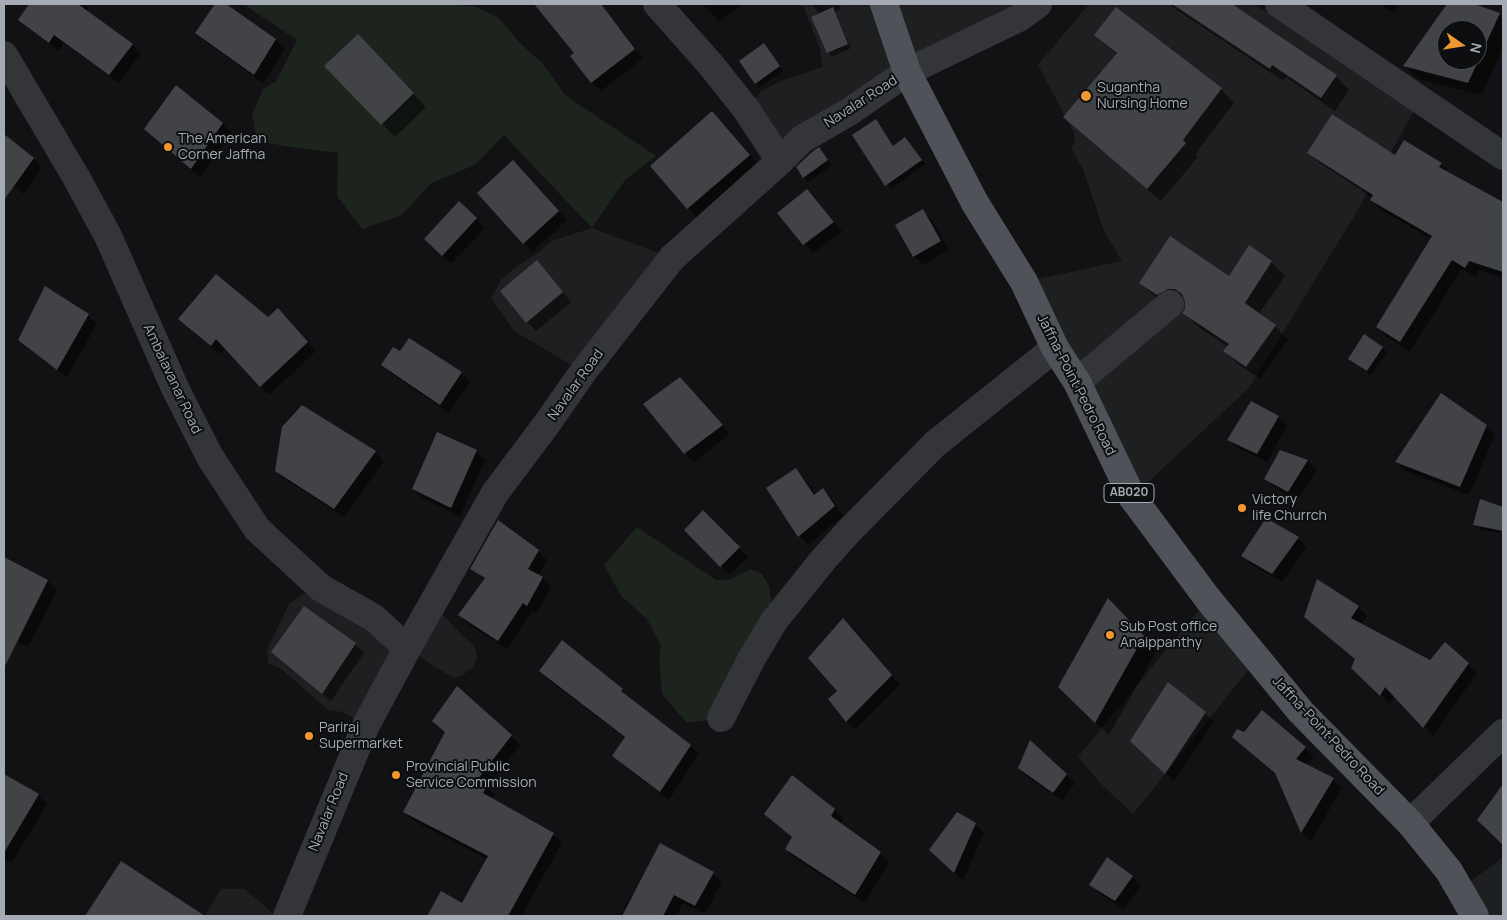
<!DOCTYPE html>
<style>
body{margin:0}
#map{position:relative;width:1507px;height:920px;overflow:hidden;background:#121214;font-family:Manrope,sans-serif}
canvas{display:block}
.frame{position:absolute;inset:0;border:5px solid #a4abb4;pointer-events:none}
.north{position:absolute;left:1437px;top:20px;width:50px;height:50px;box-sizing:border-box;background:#0d0e0f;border:1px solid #494d51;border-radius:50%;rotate:103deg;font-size:14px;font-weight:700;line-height:20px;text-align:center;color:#a4abb4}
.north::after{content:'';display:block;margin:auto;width:18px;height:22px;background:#f0972f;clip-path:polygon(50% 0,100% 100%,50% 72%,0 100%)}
</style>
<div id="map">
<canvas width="1507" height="920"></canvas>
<div class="frame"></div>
<div class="north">N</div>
</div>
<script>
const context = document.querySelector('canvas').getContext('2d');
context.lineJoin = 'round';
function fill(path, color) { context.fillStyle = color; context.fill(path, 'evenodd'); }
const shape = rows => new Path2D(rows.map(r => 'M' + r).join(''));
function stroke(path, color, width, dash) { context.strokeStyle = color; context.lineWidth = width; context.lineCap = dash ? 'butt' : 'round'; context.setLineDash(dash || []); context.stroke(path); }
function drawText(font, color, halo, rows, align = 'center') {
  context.font = font + ' Manrope,sans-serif'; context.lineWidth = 4; context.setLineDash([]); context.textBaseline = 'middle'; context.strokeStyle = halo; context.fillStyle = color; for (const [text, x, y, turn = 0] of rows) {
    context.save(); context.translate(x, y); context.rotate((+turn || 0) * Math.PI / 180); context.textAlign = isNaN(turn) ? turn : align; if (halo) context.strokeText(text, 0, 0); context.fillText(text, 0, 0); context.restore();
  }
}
fill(shape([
 [801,4,1021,4,780,161,746,109,761,91,781,81,823,67,820,49,804,8],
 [1089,4,1254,4,1416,108,1356,213,1249,388,1132,497,1024,282,1122,261,1104,231,1083,169,1071,148,1075,142,1074,133,1038,65],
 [592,228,672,258,583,372,514,331,491,298,501,280,513,269,539,252,551,241],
 [321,588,407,648,366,725,342,712,328,710,280,668,268,663,267,650,289,604,302,595],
 [1208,599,1257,659,1133,814,1104,787,1078,757],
 [432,603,462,635,473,645,476,650,477,658,472,668,463,675,454,678,432,665,408,647],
 [1503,857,1503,916,1475,916,1460,889],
 [221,889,245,889,276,916,206,916,207,912]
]), '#1e1f21');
fill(shape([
 [243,4,451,4,477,7,499,18,521,44,543,64,566,96,656,156,625,180,592,228,504,135,475,165,431,183,402,215,362,229,337,196,338,153,297,148,257,141,252,114,263,90,276,81,297,40],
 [637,527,716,580,728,580,751,569,762,574,769,586,774,621,721,718,687,723,662,694,659,660,661,646,647,619,621,596,604,565]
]), '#1d241d');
fill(shape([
 [30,4,84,4,88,8,86,11,132,44,141,53,119,83,64,43,59,51,29,29,20,20],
 [217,4,224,4,276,40,285,49,263,83,206,42,197,33],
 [535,4,601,4,643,58,601,91,592,83,572,57,576,54],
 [703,4,742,4,719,22],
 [811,4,839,4,841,9,835,12,851,48,832,57,828,52,820,14],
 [1168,4,1230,4,1336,76,1349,90,1335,111,1286,77,1283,81],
 [1380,4,1400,4,1394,13],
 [1448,4,1470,4,1499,15,1503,19,1503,48,1482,95,1418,79,1405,66],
 [1447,30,1477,30,1477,60,1447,60],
 [1096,35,1221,89,1234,103,1195,154,1198,157,1161,201,1078,130,1065,117,1117,55],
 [371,49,426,107,395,137,382,124],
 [768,49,783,71,760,87,756,83],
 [177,87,223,124,232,133,200,177,155,137],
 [712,113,726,126,762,169,701,222,688,208],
 [880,125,894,147,905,139,925,164,891,189,853,135],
 [4,136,34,159,42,168,23,194,4,179],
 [819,149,832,165,808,182,797,168],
 [1309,153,1395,157,1441,164,1451,174,1450,175,1501,202,1503,204,1503,278,1479,270,1475,277,1462,269,1410,351,1387,337,1377,327,1432,239,1381,210,1371,200,1373,198,1318,162],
 [522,170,567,220,532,252,524,243],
 [807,190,842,231,813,253,779,213],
 [459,203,485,228,451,264,425,239],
 [923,211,932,220,949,250,923,265,914,256],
 [1249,247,1272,262,1285,276,1259,314,1275,326,1288,340,1260,379,1238,364,1225,351,1228,347,1197,326,1184,312,1186,309,1187,302,1182,301,1171,308,1154,296,1140,282,1229,278],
 [537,261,571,302,536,331,527,322],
 [88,315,97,324,67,377,29,349,20,340],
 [180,319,287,319,316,351,269,395,226,348,220,354],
 [1382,348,1387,352,1371,375,1349,359],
 [383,365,461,373,470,382,449,413,392,374],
 [680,378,730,434,694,462,685,453,645,404],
 [1251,403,1279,417,1287,426,1267,462,1238,448,1229,440],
 [1486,426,1495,435,1469,495,1405,471,1396,462],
 [375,452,384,461,344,517,286,480,276,471],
 [476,452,485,460,460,516,422,498,413,489],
 [1281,452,1308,461,1317,470,1297,500,1274,487,1265,478],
 [796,469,804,478,816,495,823,490,832,499,843,516,808,545,799,536],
 [1503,508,1503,534,1479,529,1474,525],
 [703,512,748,557,730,575,685,530],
 [1298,538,1307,547,1282,582,1252,565,1243,556],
 [538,551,547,560,538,576,543,578,551,587,536,614,532,611,507,649,468,624,459,615,485,580,472,568],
 [4,559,48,581,57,590,28,647,4,634],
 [1318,581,1358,607,1367,616,1361,625,1430,661,1468,664,1477,673,1433,736,1394,695,1390,704,1353,667,1356,660],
 [1121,613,1157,650,1109,735,1060,687],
 [852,628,900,685,855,730,847,721,839,691],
 [355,644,364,653,331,701,282,661,273,652],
 [540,671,622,690,631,699,690,745,699,754,669,800,623,765,614,756,625,738,549,680],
 [1168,684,1205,713,1214,722,1174,781,1141,750],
 [511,736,520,745,487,787,495,795,492,799,553,834,562,843,521,916,428,916,441,893,463,904,488,859,414,821,405,812],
 [1305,748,1314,757,1306,765,1333,779,1342,788,1311,841,1302,833,1277,774],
 [1019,768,1066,775,1075,783,1062,801,1028,777],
 [4,776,38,795,47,804,12,863,4,859],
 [1503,789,1503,844,1479,820,1496,797],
 [835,810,844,819,840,824,880,853,889,862,865,903,795,858,786,849,793,838,765,814],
 [975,824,984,833,963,880,939,859],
 [1108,859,1133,877,1141,886,1124,909,1100,894,1091,885],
 [121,863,200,915,202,916,87,916],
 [713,873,722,882,705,914,683,903,676,916,620,916,631,896,633,897]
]), '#0007');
fill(shape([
 [29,4,78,4,133,44,109,75,54,35,49,43,18,20],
 [215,4,226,4,276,39,254,75,195,33],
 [534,4,601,4,635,49,591,83,570,56,574,53],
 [1172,4,1232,4,1337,75,1321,98,1272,65,1270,69],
 [1447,4,1474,4,1500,13,1468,83,1403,66],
 [1447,30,1477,30,1477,60,1447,60],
 [833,7,848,44,827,53,811,17],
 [1116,7,1222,88,1183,140,1186,143,1147,189,1063,117,1117,53,1094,35],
 [358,34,414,93,381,125,324,66],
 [764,43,780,66,755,84,739,61],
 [176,85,223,123,191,169,144,129],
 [712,111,750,155,687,209,650,166],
 [1332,114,1395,155,1404,140,1442,163,1439,167,1503,202,1503,272,1469,261,1465,268,1452,260,1400,342,1376,327,1432,236,1370,200,1373,195,1307,153],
 [876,119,893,146,905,137,922,160,885,186,852,135],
 [4,134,34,158,4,200],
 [819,147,828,160,803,178,796,167,812,152],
 [513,160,559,211,523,244,477,193],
 [807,189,834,222,803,245,777,213],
 [459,201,477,218,442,256,424,239],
 [923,209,941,241,913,257,895,225],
 [1170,236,1229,276,1249,245,1272,261,1245,303,1276,325,1246,367,1223,351,1229,344,1182,313,1185,309,1185,302,1182,294,1175,289,1168,289,1157,295,1139,283],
 [537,260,563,292,526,323,500,291],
 [216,274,268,317,278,308,308,342,260,387,216,339,211,346,178,319],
 [45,286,89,314,57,370,18,340],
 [1364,334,1383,347,1367,371,1348,359],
 [409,338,462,372,440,405,381,365,393,347,400,351],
 [680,377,723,425,684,454,643,404],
 [1441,393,1487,425,1460,487,1395,462],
 [1251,401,1279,416,1257,454,1227,440],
 [302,405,376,451,334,509,275,471,282,427],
 [437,432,477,450,451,508,412,489],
 [1280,450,1308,460,1288,492,1264,479],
 [796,468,814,495,823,488,835,506,798,537,766,488],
 [1480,499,1503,507,1503,531,1473,525],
 [703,510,740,547,720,567,684,530],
 [1266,518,1299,537,1272,574,1241,556],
 [498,520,539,550,528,569,543,577,527,606,523,603,498,641,458,615,485,578,470,569],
 [4,557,48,580,4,668],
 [1317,579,1359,606,1351,618,1430,660,1445,642,1469,663,1423,728,1385,687,1380,696,1351,668,1355,659,1304,617],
 [1108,598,1144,636,1095,723,1058,687],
 [304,606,356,643,322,694,271,652],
 [843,618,892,675,846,722,828,699,837,691,808,658],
 [562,640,623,689,621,691,691,745,660,792,612,756,625,737,539,671],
 [1168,682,1206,712,1165,774,1130,741],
 [457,686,512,735,477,780,487,785,483,793,554,833,508,916,427,916,441,891,462,903,488,856,403,812,445,732,432,721],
 [1262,710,1306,747,1296,759,1334,778,1301,833,1275,773,1232,737,1237,729,1244,732],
 [1030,740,1067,774,1053,793,1018,768],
 [4,774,39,794,4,853],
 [792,775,835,809,831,816,881,852,855,895,785,849,792,837,764,814],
 [1503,784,1503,845,1477,820],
 [957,812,976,823,954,873,929,850],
 [660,843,714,872,695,906,674,895,663,916,622,916],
 [1107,857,1133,876,1115,901,1089,885],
 [121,861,205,916,85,916]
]), '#414347');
stroke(shape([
 [657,4,711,65,746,109,780,161],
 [1279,4,1503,156],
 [4,55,76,177,108,236,175,388,210,457,257,529,321,588,374,618,407,648],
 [1077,382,1170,304],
 [721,718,752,658,774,621,823,560,848,532,935,444,1055,348],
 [1410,823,1503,733]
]), '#333539', 28);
stroke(shape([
 [287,916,366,725,408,647,495,493,546,425,583,372,672,258,780,161,802,139,849,112,907,72,1019,18,1038,4]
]), '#333539', 28);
stroke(shape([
 [884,4,907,72,975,203,1024,282,1055,348,1077,382,1132,497,1208,599,1301,712,1410,823,1449,871,1475,916]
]), '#4f5258', 28);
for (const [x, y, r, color] of [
 [1086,96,6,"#f0972f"],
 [168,147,5,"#f0972f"],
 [1242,508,5,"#f0972f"],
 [1110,635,5,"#f0972f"],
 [309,736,5,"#f0972f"],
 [396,775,5,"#f0972f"]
]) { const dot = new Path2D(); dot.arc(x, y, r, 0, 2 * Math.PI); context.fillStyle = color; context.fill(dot); stroke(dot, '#0d0e0f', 2); }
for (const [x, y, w] of [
 [1129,493,50]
]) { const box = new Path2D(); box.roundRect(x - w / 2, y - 9.5, w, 19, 4); context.fillStyle = '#0d0e0f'; context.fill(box); stroke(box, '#a4abb4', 1); }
drawText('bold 12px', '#a4abb4', null, [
 ["AB020",1129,493]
]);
drawText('14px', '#a4abb4', '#0d0e0f', [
 ["Sugantha",1097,88],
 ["Nursing Home",1097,104],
 ["The American",178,139],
 ["Corner Jaffna",178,155],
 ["Victory",1252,500],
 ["life Churrch",1252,516],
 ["Sub Post office",1120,627],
 ["Anaippanthy",1120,643],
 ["Pariraj",319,728],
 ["Supermarket",319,744],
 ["Provincial Public",406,767],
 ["Service Commission",406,783]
], 'left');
drawText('14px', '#a4abb4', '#0d0e0f', [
 ["Navalar Road",861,102,-33],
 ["Ambalavanar Road",172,379,65],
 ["Navalar Road",576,385,-54],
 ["Jaffna-Point Pedro Road",1076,385,63],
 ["Jaffna-Point Pedro Road",1328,736,47],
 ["Navalar Road",329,812,-68]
]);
</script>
